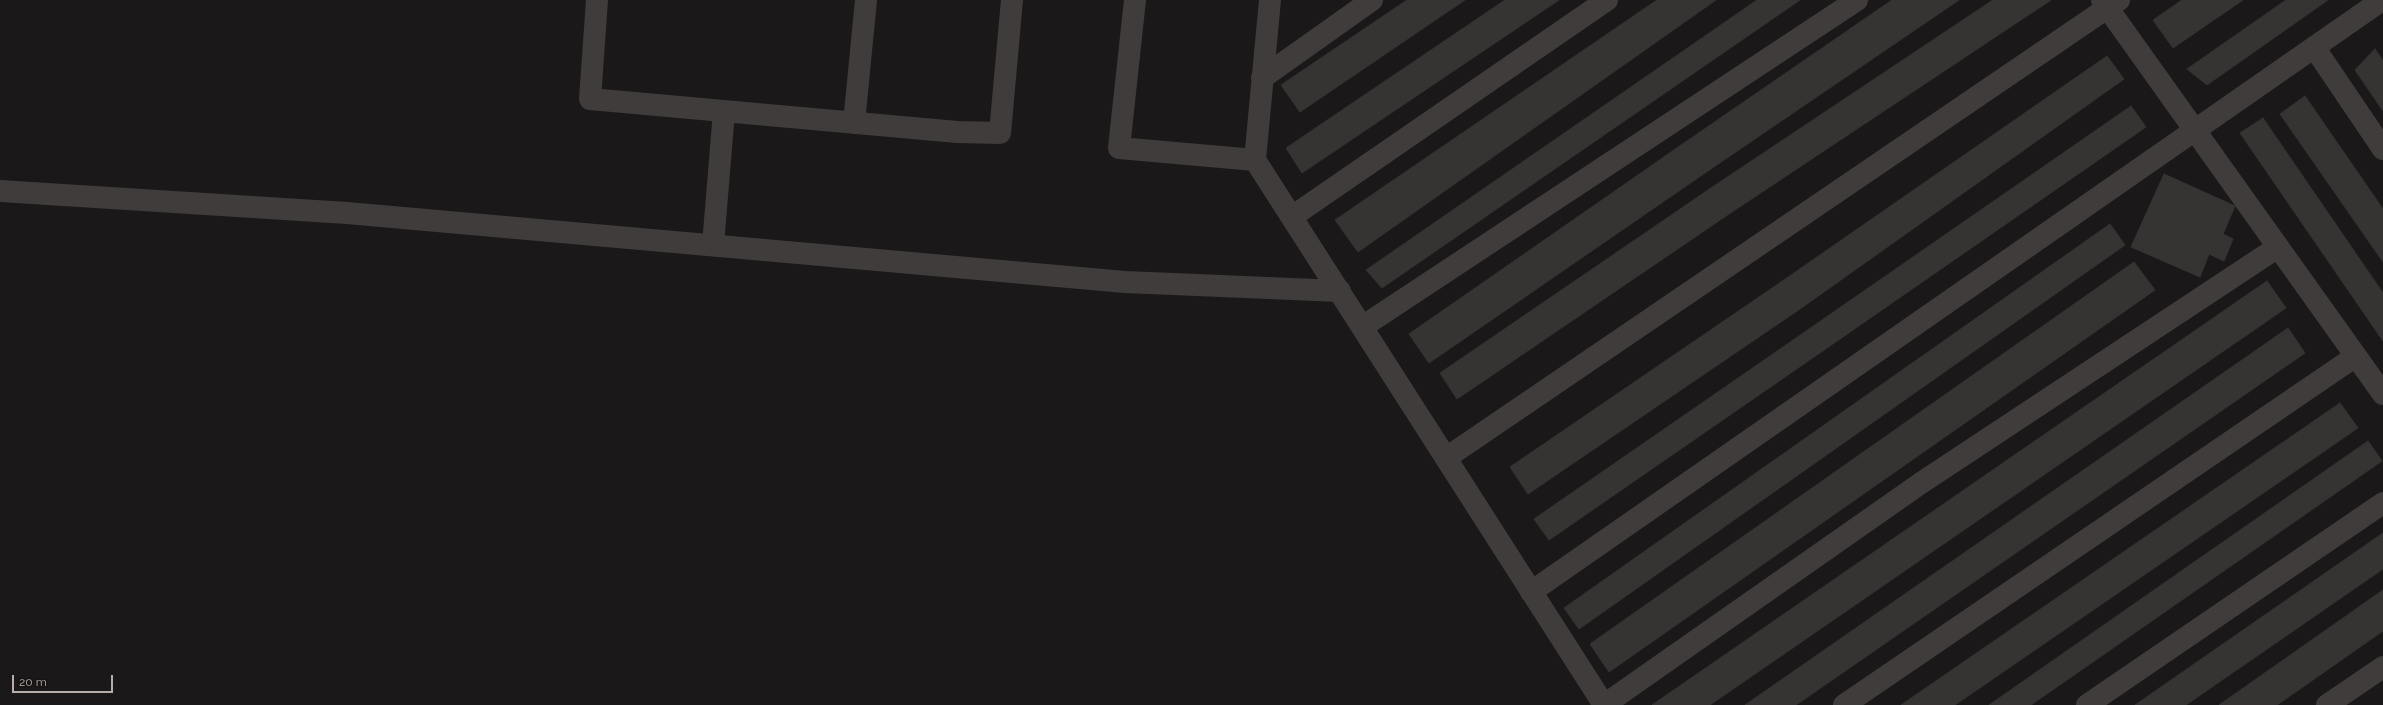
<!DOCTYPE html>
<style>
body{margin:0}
#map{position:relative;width:2383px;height:705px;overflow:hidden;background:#1a1818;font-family:Raleway,sans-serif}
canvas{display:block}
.scale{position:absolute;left:12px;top:675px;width:101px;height:18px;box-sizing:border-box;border:2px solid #b9acab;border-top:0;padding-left:5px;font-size:12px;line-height:14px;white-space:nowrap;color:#b9acab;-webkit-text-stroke:3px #151313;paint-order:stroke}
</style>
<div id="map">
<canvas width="2383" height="705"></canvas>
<div class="scale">20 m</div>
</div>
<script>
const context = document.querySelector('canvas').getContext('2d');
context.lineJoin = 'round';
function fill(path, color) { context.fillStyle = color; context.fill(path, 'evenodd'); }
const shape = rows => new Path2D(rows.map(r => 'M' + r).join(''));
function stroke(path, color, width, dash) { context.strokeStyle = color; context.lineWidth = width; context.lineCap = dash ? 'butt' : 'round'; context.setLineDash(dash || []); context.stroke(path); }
const building = shape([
 [1407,0,1465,0,1300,112,1281,85,1407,0],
 [1505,0,1559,0,1302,173,1286,148,1505,0],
 [1657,0,1716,0,1358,252,1335,220,1657,0],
 [1757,0,1800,0,1382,288,1366,270,1757,0],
 [1892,0,1959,0,1705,173,1684,143,1892,0],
 [1993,0,2051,0,1729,214,1711,188,1993,0],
 [2182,0,2243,0,2173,48,2153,20,2182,0],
 [2286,0,2328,0,2207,85,2187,69,2286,0],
 [2375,49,2383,61,2383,111,2355,70,2375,49],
 [2107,56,2124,79,1800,309,1781,282,2107,56],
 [2305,96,2383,209,2383,262,2280,114,2305,96],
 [2131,106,2146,127,1827,348,1812,327,2131,106],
 [2263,118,2383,293,2383,341,2240,133,2263,118],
 [1684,143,1705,173,1429,363,1409,334,1684,143],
 [2164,174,2235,206,2223,234,2233,239,2224,261,2209,254,2200,277,2131,247,2164,174],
 [1711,188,1729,214,1457,399,1440,373,1711,188],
 [2110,224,2125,245,1579,629,1564,608,2110,224],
 [2134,262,2155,290,1609,672,1590,644,2134,262],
 [2267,281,2286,308,1710,705,1652,705,2267,281],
 [1781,282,1800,309,1528,494,1510,467,1781,282],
 [1812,327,1827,348,1549,540,1534,519,1812,327],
 [2288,328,2305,353,1796,705,1745,705,2288,328],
 [2340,403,2358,428,1955,705,1901,705,2340,403],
 [2368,441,2382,461,2031,705,1989,705,2368,441],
 [2383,533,2383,569,2186,705,2135,705,2383,533],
 [2383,590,2383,631,2277,705,2219,705,2383,590]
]);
fill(building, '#363433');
stroke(building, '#363332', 1);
stroke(shape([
 [597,0,590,99,957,132,1000,133,1012,0],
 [1135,0,1119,148,1255,160],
 [1270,0,1255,160,1604,705],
 [2102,0,2383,394],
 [2314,47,2383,149],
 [1262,78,1372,0],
 [854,123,866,0],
 [0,191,347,213,1125,282,1340,291],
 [1293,216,1607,0],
 [713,245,724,111],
 [1362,327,1857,0],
 [1446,458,2119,0],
 [1531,592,2382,0],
 [1604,705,1921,483,2278,247],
 [1844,705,2356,356],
 [2087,705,2383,503],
 [2327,705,2383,667]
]), '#403c3b', 22);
</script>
